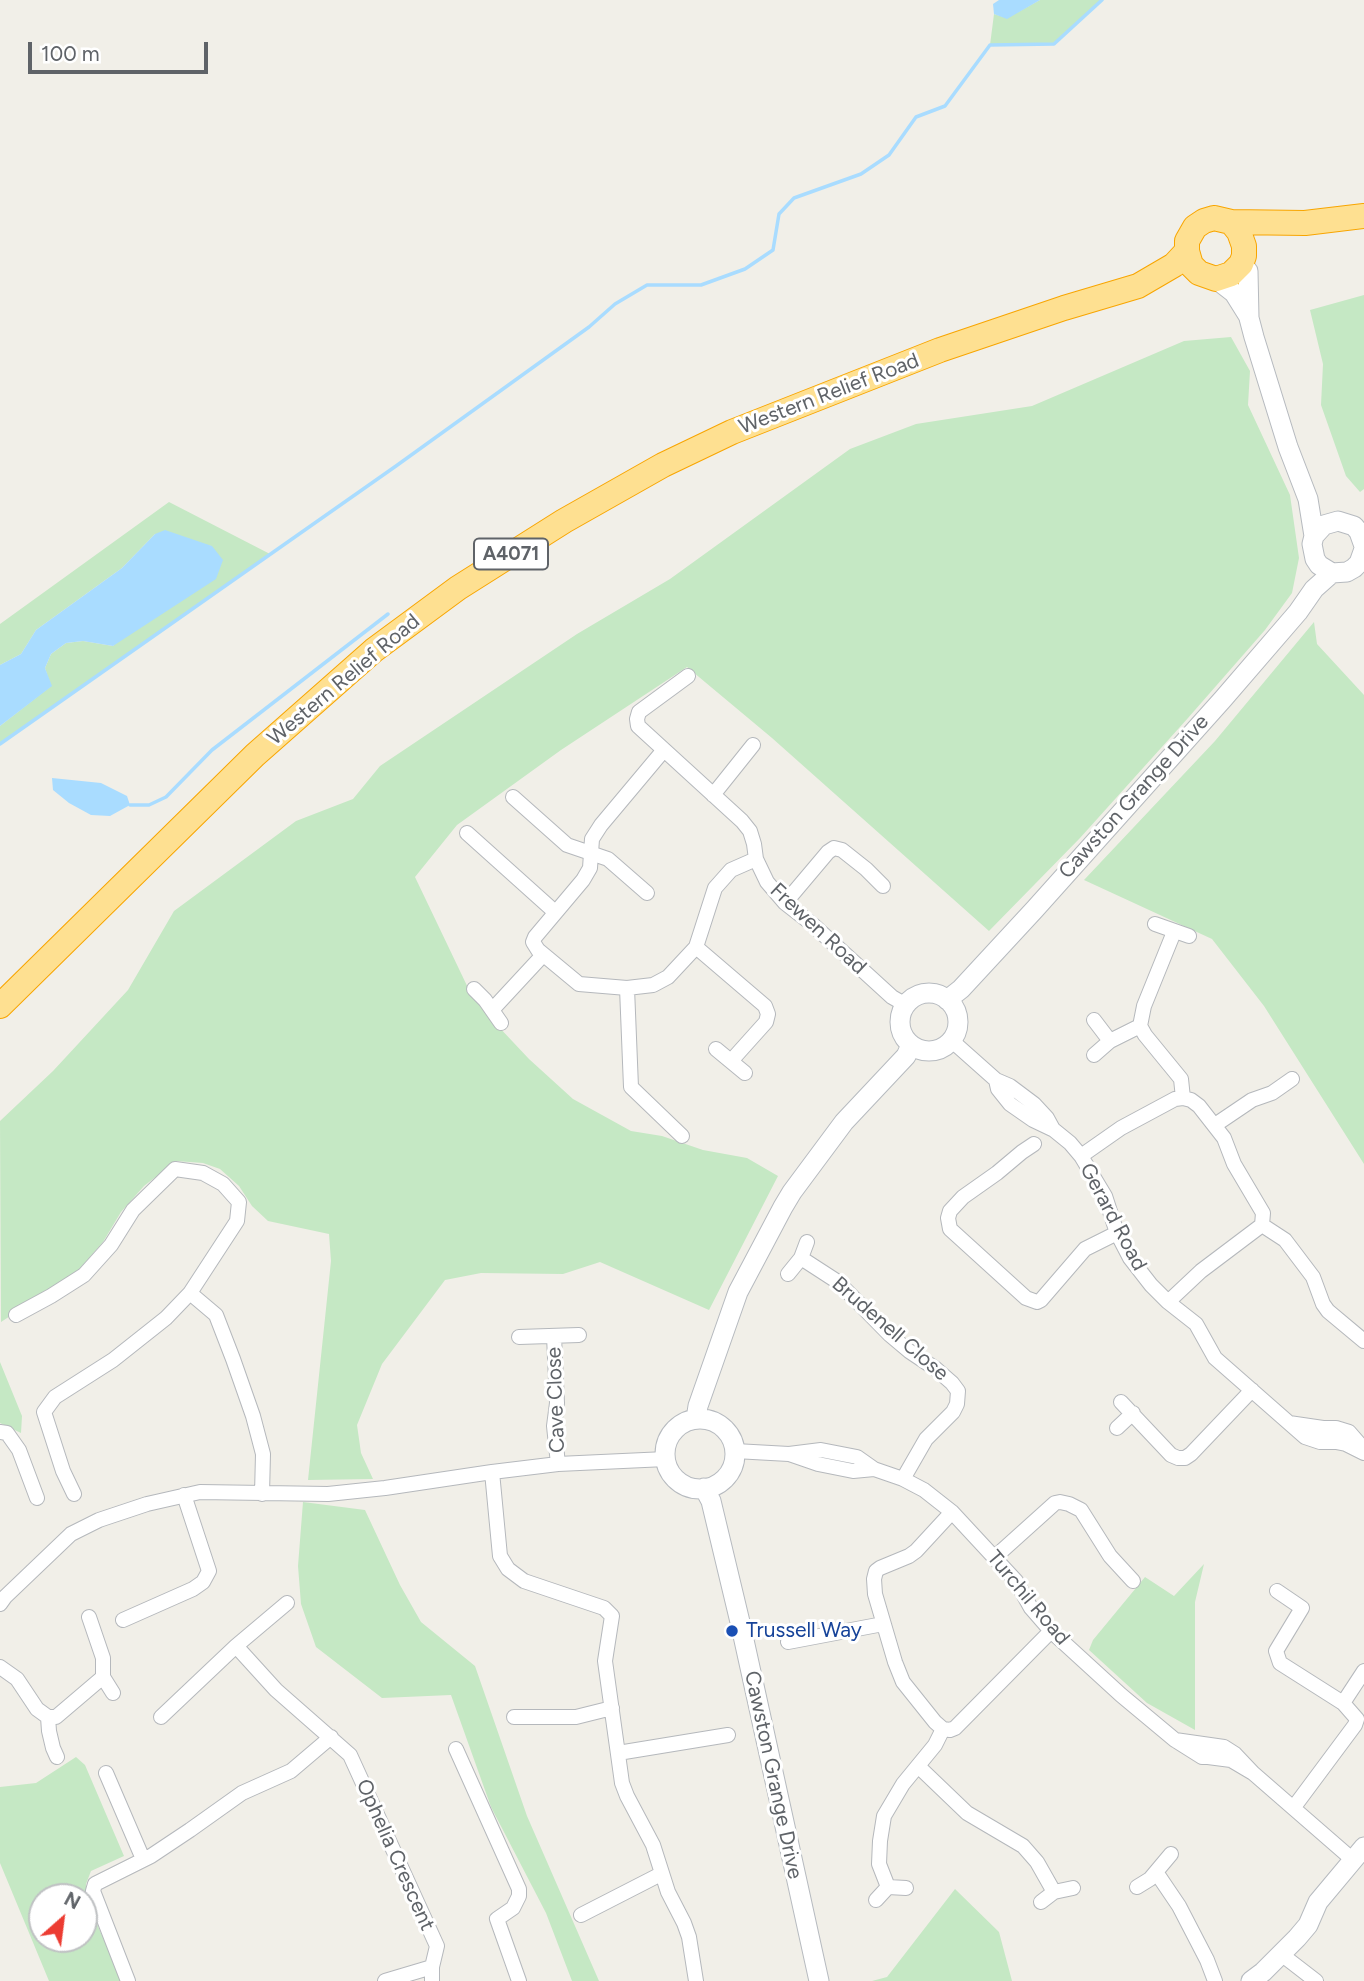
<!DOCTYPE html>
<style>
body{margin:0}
#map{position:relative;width:1364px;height:1981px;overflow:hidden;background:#f1efe8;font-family:Figtree,sans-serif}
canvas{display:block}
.north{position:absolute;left:28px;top:1883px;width:70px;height:70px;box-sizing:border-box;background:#fff;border:2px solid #bfc1c3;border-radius:50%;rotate:28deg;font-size:19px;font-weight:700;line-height:28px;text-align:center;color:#5f6368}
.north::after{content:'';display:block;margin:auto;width:24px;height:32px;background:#ec3c32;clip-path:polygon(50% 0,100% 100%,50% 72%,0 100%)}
.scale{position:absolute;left:28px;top:42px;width:180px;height:32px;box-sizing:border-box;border:4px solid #5f6368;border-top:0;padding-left:9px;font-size:21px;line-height:24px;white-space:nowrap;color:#5f6368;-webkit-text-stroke:5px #fff;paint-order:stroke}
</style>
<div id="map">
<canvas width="1364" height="1981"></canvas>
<div class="north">N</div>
<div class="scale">100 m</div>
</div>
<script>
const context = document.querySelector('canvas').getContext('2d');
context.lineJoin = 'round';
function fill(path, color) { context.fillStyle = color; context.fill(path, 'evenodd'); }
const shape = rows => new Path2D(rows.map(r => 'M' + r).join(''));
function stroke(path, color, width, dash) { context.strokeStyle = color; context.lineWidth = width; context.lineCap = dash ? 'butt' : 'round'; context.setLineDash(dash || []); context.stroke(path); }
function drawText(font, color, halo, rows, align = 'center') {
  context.font = font + ' Figtree,sans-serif'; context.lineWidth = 6; context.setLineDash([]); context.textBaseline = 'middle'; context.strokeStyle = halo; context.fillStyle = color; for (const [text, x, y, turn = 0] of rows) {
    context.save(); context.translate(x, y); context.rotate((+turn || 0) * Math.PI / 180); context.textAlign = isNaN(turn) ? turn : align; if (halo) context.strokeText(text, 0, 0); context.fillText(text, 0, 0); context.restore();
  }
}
fill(shape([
 [1040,0,1102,0,1054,44,990,45,994,14,1007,18],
 [1364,295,1364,489,1360,492,1346,476,1321,405,1323,364,1310,310],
 [1231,337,1250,371,1248,405,1290,495,1299,558,1292,593,1265,630,1188,718,1080,838,989,931,772,738,687,667,561,750,457,825,415,877,470,992,497,1025,529,1059,573,1099,631,1131,662,1136,703,1150,747,1158,778,1176,709,1310,600,1262,563,1274,481,1273,445,1280,382,1364,357,1425,361,1453,373,1479,308,1480,331,1261,329,1234,268,1221,252,1206,239,1186,220,1169,203,1163,176,1161,144,1186,121,1212,103,1242,76,1273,1,1322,0,1121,53,1071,128,990,174,911,296,821,353,799,380,766,577,634,670,579,850,449,916,424,1032,406,1184,341],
 [169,502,270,554,0,744,0,726,51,686,45,668,51,654,66,643,83,641,113,646,211,546,155,534,122,568,36,630,21,654,0,665,0,624],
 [1314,622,1317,644,1364,695,1364,1164,1264,1006,1212,939,1084,880,1215,741],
 [0,1362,22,1416,21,1433,0,1423],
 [303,1502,365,1510,400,1585,421,1622,475,1666,527,1816,599,1981,572,1981,546,1913,491,1807,451,1695,382,1698,316,1647,301,1604,298,1566],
 [1204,1564,1195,1602,1195,1730,1147,1703,1089,1650,1093,1640,1145,1577,1174,1596],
 [76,1757,85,1765,124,1856,91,1871,86,1884,86,1899,122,1981,49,1981,0,1863,0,1787,36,1783],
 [42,1897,84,1897,84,1939,42,1939],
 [955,1889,999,1932,1012,1981,872,1981,887,1977]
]), '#c5e8c4');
fill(shape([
 [999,0,1040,0,1007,19,994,14,993,4],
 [165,530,212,546,223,560,216,579,113,646,83,641,66,643,51,654,45,668,52,686,0,726,0,665,21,654,36,630,122,568,155,534],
 [52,778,101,783,127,796,130,805,110,816,91,815,69,803,53,790]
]), '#a9dcff');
stroke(shape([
 [0,744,396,466,589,327,615,304,647,285,701,285,745,269,773,250,779,214,794,198,861,174,889,155,916,117,945,106,990,45,1054,44,1102,0],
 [130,805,149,805,166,797,212,750,388,614]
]), '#a9dcff', 3.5);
const street = shape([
 [688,676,639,712,637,719,638,726,742,821,750,831,754,844,756,859,767,882,785,903,812,924,892,997,906,1005],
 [663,751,601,825,592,839,590,868,583,880,535,937,533,942,538,950,579,984,627,988,653,985,668,977,696,947,715,888,731,870,756,859],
 [713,795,753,745],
 [513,797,567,845,608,859,647,893],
 [467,833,555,912],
 [785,903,828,852,834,848,842,850,866,869,883,886],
 [1155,924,1189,936],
 [1174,932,1144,1006,1140,1026,1145,1035,1181,1079,1183,1098],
 [696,947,765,1006,768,1014,766,1022,731,1061],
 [627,988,631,1087,682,1136],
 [474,989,485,1000,501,1023],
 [492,1010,543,955],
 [1094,1020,1110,1041,1094,1055],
 [951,1040,996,1080,1010,1086,1034,1104,1047,1118,1053,1129],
 [1110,1041,1140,1026],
 [716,1049,745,1073],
 [996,1080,998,1089,1010,1104,1033,1120,1054,1130,1070,1143,1081,1156,1105,1196,1117,1233,1130,1258,1151,1285,1168,1302,1196,1324,1215,1358,1305,1437,1320,1442,1336,1442,1346,1444,1364,1453],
 [1215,1125,1252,1100,1272,1093,1292,1079],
 [1034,1144,1022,1152,997,1173,963,1197,950,1211,948,1218,950,1229,1026,1298,1037,1302,1041,1300,1085,1249,1117,1233],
 [1081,1156,1121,1128,1175,1099,1183,1098,1191,1100,1199,1106,1224,1138,1234,1164,1263,1213,1262,1225,1201,1271,1168,1302],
 [1262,1225,1285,1240,1313,1277,1323,1304,1328,1311,1364,1341],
 [801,1258,838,1282,890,1335,909,1351,936,1369,952,1383,958,1391,957,1404,953,1412,926,1439,903,1479],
 [788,1274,801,1258,807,1242],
 [190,1293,216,1315,233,1359,253,1416,263,1454,262,1494],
 [16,1315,51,1296,84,1275,111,1245,133,1210,175,1169,203,1173,223,1184,239,1202,237,1221,190,1293,166,1318,113,1360,55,1397,44,1412,63,1471,74,1494],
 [554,1336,557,1403,554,1426,558,1464],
 [519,1337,579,1335],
 [1121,1402,1171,1455,1178,1458,1185,1458,1191,1454,1252,1390],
 [1289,1423,1323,1428,1336,1428,1349,1432,1364,1449],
 [1117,1428,1133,1413],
 [0,1432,7,1433,19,1450,37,1498],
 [735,1451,789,1454,821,1450,857,1457,874,1469,853,1471,818,1464,789,1454],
 [874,1469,903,1479,924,1490,952,1512,1016,1581,1031,1608,1051,1631,1121,1695,1175,1740],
 [492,1472,500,1556,508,1569,524,1581,604,1608,612,1616,605,1661,622,1783,627,1796,653,1845,668,1892,684,1923,689,1937,696,1981],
 [952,1512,916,1551,909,1556,880,1568,876,1571,874,1579,875,1594,895,1662,903,1682,935,1722,943,1729,950,1730,955,1728,1051,1631],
 [995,1557,1055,1503,1060,1502,1069,1504,1081,1510,1110,1556,1133,1581],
 [1277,1591,1302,1608,1276,1651,1280,1663,1343,1703,1357,1719,1355,1725,1294,1807],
 [0,1604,5,1597,71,1534,99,1520,147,1504,200,1492,328,1494,385,1488,492,1472,558,1464,666,1459],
 [89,1617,103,1658,103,1677,113,1693],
 [123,1620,193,1589,203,1582,209,1571,184,1495],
 [788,1642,883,1624],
 [236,1646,287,1603],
 [0,1667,17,1679,37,1709,48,1717,56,1717,103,1677],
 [1343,1703,1364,1671],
 [48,1717,49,1731,53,1748,57,1757],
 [161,1717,236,1646,276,1690,350,1755,437,1946,432,1967,432,1981],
 [514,1717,576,1717,612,1708],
 [456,1749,519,1889,519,1896,513,1908,497,1919,519,1981],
 [618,1753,728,1735],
 [919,1767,967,1813,1023,1846,1037,1862,1054,1892],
 [106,1773,143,1859],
 [1253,1773,1231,1760,1208,1757,1202,1757,1175,1740,1224,1747,1235,1754,1253,1773,1353,1860],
 [1156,1872,1179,1906,1207,1960,1215,1981],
 [888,1887,879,1864,880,1841,884,1816,903,1784,935,1745,943,1729],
 [1137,1887,1150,1879,1171,1854],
 [876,1900,888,1887,906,1888],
 [1041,1902,1054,1892,1073,1888],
 [581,1915,661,1874],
 [1281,1954,1316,1981],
 [128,1981,93,1891,95,1884,151,1856,190,1830,242,1793,291,1771,331,1737],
 [385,1981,432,1967]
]);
const secondary = shape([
 [1241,264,1248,271,1249,318,1254,337,1288,447,1308,499,1314,536],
 [1216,279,1234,293,1249,317],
 [1364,546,1359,532,1354,526,1338,521,1324,525,1314,536,1312,544,1315,559,1319,565,1332,573,1347,572,1354,568,1359,563,1364,549],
 '900 1022a29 29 0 1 1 58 0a29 29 0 1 1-58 0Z',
 [947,1000,961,989,1035,909,1223,699,1298,612,1314,589,1332,573],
 [696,1419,698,1406,738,1292,783,1207,792,1192,844,1122,906,1056,911,1045],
 '665 1454a35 35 0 1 1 70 0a35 35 0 1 1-70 0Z',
 [704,1488,711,1501,740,1622,819,1981],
 [1251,1981,1263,1972,1297,1938,1308,1925,1318,1902,1364,1847]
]);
const highway = shape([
 [1214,218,1231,222,1239,232,1244,246,1244,256,1241,264,1231,274,1216,279,1199,273,1191,265,1187,251,1187,241,1195,227,1204,221,1214,218],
 [1231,222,1305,223,1364,216],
 [0,1006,255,755,374,650,458,588,564,521,663,465,732,432,940,350,1064,308,1138,286,1174,265,1187,251]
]);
stroke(street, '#b5b8bc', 16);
stroke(secondary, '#b6babf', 21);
stroke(highway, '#f8a500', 26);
stroke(street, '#fff', 14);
stroke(secondary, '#fff', 19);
stroke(highway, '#fee091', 24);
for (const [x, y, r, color] of [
 [732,1631,7,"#1a4fb4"]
]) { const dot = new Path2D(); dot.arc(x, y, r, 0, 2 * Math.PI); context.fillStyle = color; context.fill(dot); stroke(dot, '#fff', 2.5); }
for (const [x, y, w] of [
 [511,554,74]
]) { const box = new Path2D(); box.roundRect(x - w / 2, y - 15.5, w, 31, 5); context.fillStyle = '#fff'; context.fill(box); stroke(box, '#5f6368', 2); }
drawText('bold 19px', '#5f6368', null, [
 ["A4071",511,554]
]);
drawText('21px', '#5f6368', '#fff', [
 ["Western Relief Road",829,394,-21],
 ["Western Relief Road",344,680,-40],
 ["Cawston Grange Drive",1134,797,-48],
 ["Frewen Road",818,929,43],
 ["Gerard Road",1113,1217,62],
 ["Brudenell Close",890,1329,41],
 ["Cave Close",556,1400,-92],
 ["Turchil Road",1028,1598,50],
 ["Cawston Grange Drive",773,1775,78],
 ["Ophelia Crescent",395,1855,66]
]);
drawText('21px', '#164399', '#fff', [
 ["Trussell Way",746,1631]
], 'left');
</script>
